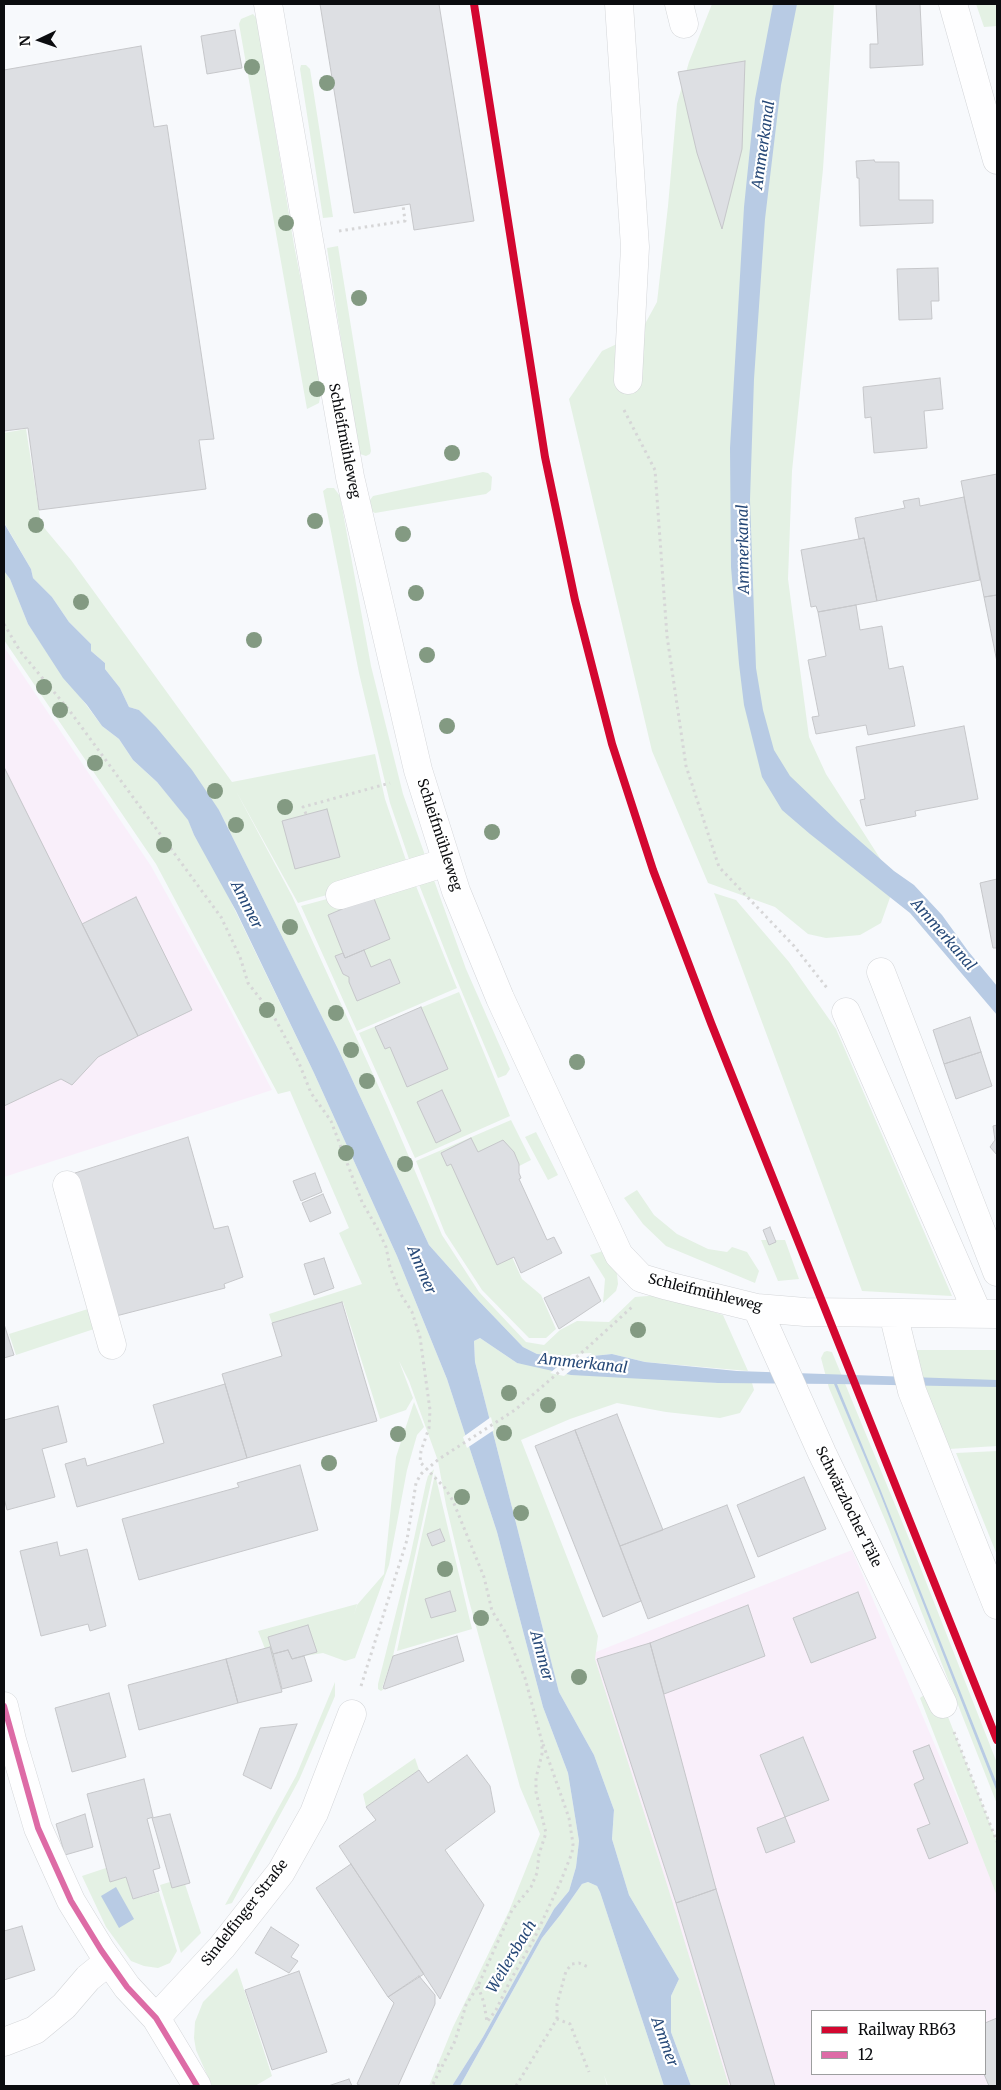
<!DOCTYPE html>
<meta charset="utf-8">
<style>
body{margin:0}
#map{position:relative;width:1001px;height:2090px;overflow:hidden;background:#f7f9fc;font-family:Merriweather,serif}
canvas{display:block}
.frame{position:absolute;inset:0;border:5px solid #0b0c0f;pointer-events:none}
.legend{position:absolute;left:811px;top:2010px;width:175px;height:65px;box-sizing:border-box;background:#fff;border:1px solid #9d9e9f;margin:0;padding:6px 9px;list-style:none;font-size:15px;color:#0b0c0f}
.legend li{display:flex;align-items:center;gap:10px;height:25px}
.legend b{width:25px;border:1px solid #9d9e9f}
.north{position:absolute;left:15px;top:15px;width:50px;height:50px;-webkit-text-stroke:4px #fff;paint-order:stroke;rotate:267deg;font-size:14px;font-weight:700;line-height:20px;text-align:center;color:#0b0c0f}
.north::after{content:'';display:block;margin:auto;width:18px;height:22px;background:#0b0c0f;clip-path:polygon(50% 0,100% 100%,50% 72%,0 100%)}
</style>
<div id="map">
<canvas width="1001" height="2090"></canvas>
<div class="frame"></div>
<ul class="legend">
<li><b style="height:6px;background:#d30730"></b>Railway RB63</li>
<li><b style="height:6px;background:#dd6ba6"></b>12</li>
</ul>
<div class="north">N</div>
</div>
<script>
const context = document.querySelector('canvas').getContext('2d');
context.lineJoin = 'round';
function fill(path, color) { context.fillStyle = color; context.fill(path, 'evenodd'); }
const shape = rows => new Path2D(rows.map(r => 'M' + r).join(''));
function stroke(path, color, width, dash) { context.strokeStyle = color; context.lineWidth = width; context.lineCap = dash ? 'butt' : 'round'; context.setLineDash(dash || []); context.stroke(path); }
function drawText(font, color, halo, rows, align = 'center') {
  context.font = font + ' Merriweather,serif'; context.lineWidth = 4.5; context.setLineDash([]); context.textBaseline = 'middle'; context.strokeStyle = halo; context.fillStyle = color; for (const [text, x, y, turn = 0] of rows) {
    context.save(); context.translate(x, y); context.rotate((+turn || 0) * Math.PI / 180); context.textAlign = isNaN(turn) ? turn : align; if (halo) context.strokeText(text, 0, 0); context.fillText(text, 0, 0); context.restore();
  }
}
fill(shape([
 [4,647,151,866,220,990,272,1090,4,1177],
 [852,1550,997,1891,997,2086,716,2086,586,1656],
 [812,2011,985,2011,985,2074,812,2074]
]), '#f9effa');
fill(shape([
 [712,4,834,4,823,169,792,471,788,579,809,737,826,774,883,863,892,892,881,923,860,935,826,938,808,934,775,907,708,883,652,751,569,399,602,351,640,333,657,302,668,206,677,104,689,62],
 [976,4,997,4,997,26,984,27],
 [253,14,257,19,294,245,322,388,319,403,307,409,239,24,241,19],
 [301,65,306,65,310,69,333,217,323,218,300,69],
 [338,246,371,451,370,454,366,456,360,454,358,451,327,248],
 [26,429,41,524,71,560,232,782,375,754,385,799,410,872,298,903,236,791,292,896,387,1105,442,1235,479,1292,526,1342,544,1345,560,1330,577,1321,609,1322,635,1297,660,1295,723,1315,748,1371,645,1362,612,1354,583,1357,537,1354,523,1347,478,1300,429,1245,339,1051,219,810,139,710,129,707,120,688,105,669,105,663,91,651,91,644,69,622,52,597,33,578,31,569,5,524,4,433],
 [483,472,488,473,492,477,491,490,486,494,375,513,371,511,370,500,373,496],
 [327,488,334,488,340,496,371,666,403,794,466,969,510,1069,506,1075,498,1078,451,966,409,859,390,803,359,673,323,491],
 [4,571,10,579,28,624,46,651,102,726,119,739,133,760,157,782,188,819,194,835,217,873,314,1073,397,1256,447,1379,497,1532,543,1707,568,1773,579,1841,576,1867,569,1891,554,1909,483,2037,452,2086,429,2086,453,2027,509,1911,540,1834,520,1787,468,1597,446,1505,438,1461,409,1381,399,1361,413,1398,406,1410,380,1419,343,1302,272,1323,269,1314,362,1284,339,1233,349,1228,290,1091,278,1094,156,864,4,640],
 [412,876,457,988,357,1031,301,906],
 [714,893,736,900,789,962,836,1029,952,1296,862,1291],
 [459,992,510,1116,415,1158,359,1033],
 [511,1120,531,1160,480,1186,522,1279,541,1295,556,1329,546,1338,529,1338,482,1290,445,1233,416,1161],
 [536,1132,558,1175,548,1180,525,1137],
 [637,1190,654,1215,677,1234,708,1249,727,1252,732,1247,747,1252,759,1271,755,1283,666,1246,643,1224,624,1198],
 [761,1240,785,1240,799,1279,778,1281],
 [603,1251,617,1274,618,1284,616,1291,603,1303,605,1279,590,1255],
 [91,1308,97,1328,16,1355,9,1334],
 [480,1338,517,1363,718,1383,752,1383,754,1390,740,1413,720,1418,666,1412,617,1403,570,1419,521,1440,598,1636,595,1659,670,1894,729,2086,691,2086,671,2032,671,1996,679,1979,629,1895,612,1839,614,1810,594,1755,559,1692,475,1362,474,1341],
 [915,1350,997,1350,997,1446,949,1449,928,1395],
 [827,1351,832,1352,910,1541,997,1763,997,1804,888,1527,829,1388,821,1358,824,1352],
 [414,1402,424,1427,417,1435,407,1470,389,1565,355,1658,345,1661,323,1653,304,1656,271,1664,258,1631,357,1604,354,1615,357,1605,384,1574,396,1457],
 [997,1451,997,1555,956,1453],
 [434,1469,393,1656,382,1688,384,1689,381,1691,378,1689,378,1684,410,1557,426,1483,428,1476],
 [435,1474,472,1629,397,1651],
 [335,1682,335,1696,299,1780,232,1903,225,1905,296,1776],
 [924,1695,943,1704,997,1842,997,1896,920,1698],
 [415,1758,419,1770,366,1807,363,1794],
 [106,1868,110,1882,126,1877,133,1899,159,1892,177,1951,170,1963,158,1968,144,1966,131,1961,106,1927,82,1876],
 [183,1878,201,1933,181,1953,160,1885],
 [588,1882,597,1886,600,1892,664,2086,608,2086,604,2075,607,2086,460,2086,542,1938,561,1914,582,1884],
 [237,1968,272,2076,255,2086,212,2086,196,2050,194,2038,195,2022,203,2002]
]), '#e4f1e4');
fill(shape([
 [773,4,797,4,781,85,765,219,754,379,750,500,756,668,763,710,774,750,790,776,837,821,894,871,914,885,942,915,968,951,997,986,997,1015,910,913,810,834,782,810,762,777,744,705,739,664,731,567,730,448,744,207,755,99],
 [4,523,31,569,33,578,52,597,69,622,91,644,91,651,105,663,105,669,120,688,129,707,139,710,156,727,192,770,219,810,339,1051,429,1245,478,1300,523,1347,537,1354,583,1357,612,1354,645,1362,737,1371,997,1380,997,1387,837,1384,881,1491,997,1784,997,1792,879,1491,834,1384,718,1383,571,1375,517,1363,480,1338,474,1341,475,1362,559,1692,594,1755,614,1810,612,1839,629,1895,679,1979,671,1996,671,2032,691,2086,664,2086,600,1892,597,1886,588,1882,582,1884,561,1914,542,1938,460,2086,452,2086,483,2037,554,1909,569,1891,576,1867,579,1841,568,1773,543,1707,497,1532,447,1379,397,1256,314,1073,236,911,194,835,188,820,157,782,133,760,119,739,102,726,87,705,63,678,28,624,10,579,4,571],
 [116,1887,134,1919,119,1928,101,1896]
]), '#b8cbe4');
fill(shape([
 [592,1353,564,1376,550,1373,572,1354],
 [491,1417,494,1430,467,1448,463,1437]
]), '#f7f9fc');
const building = shape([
 [320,4,439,4,474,221,414,230,410,204,354,213,320,4],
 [876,4,920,4,923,65,870,68,870,44,878,44,876,4],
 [235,30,242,68,207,74,201,36,235,30],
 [141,46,154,127,167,125,214,439,199,440,206,489,39,510,28,428,4,431,4,70,141,46],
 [745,61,742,149,722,229,697,153,678,72,745,61],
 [874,160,875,162,899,162,899,200,933,200,933,223,860,226,859,178,857,178,856,161,874,160],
 [938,268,939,301,931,301,932,319,899,320,897,269,938,268],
 [940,378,943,409,924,411,927,448,874,453,871,417,865,418,863,387,940,378],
 [997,474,997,595,984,597,961,481,997,474],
 [964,497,980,580,877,601,864,538,859,539,855,518,905,508,903,501,919,498,920,506,964,497],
 [864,538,877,601,818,612,816,606,811,607,801,550,864,538],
 [997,595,997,662,984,597,997,595],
 [856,605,860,630,882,626,889,669,903,666,915,726,868,735,866,725,816,734,812,717,819,716,808,660,826,656,818,612,856,605],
 [964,726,978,799,915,811,916,816,866,826,860,800,865,799,856,747,964,726],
 [4,767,138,1036,98,1057,72,1085,61,1079,4,1106,4,767],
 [327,809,340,857,295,869,282,821,327,809],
 [997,879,997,948,993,948,980,883,997,879],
 [373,896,390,939,345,958,328,915,373,896],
 [136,897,192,1010,138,1036,82,924,136,897],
 [364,950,371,967,390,959,400,983,357,1001,349,982,349,977,343,974,335,956,343,953,345,958,364,950],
 [421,1007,448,1069,407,1087,390,1047,385,1049,375,1027,421,1007],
 [970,1017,981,1052,944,1064,933,1030,970,1017],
 [981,1052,992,1086,956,1099,944,1064,981,1052],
 [442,1090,461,1131,436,1143,417,1102,442,1090],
 [997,1125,997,1155,990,1147,995,1140,993,1126,997,1125],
 [188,1137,214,1229,228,1226,243,1277,224,1284,225,1288,116,1316,75,1173,188,1137],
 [471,1138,478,1152,503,1140,514,1152,519,1164,519,1173,521,1178,519,1179,547,1240,554,1237,562,1253,521,1273,514,1257,497,1265,451,1164,447,1166,441,1153,471,1138],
 [315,1173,322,1192,301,1201,293,1181,315,1173],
 [323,1194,331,1213,310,1222,302,1203,323,1194],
 [770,1227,776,1242,769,1245,763,1230,770,1227],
 [324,1258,334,1288,314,1295,304,1264,324,1258],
 [589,1277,601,1301,559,1329,544,1298,589,1277],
 [342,1302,377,1421,247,1458,222,1374,282,1356,272,1323,342,1302],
 [4,1324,14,1355,4,1358,4,1324],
 [225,1384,247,1458,77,1507,65,1464,85,1458,87,1466,164,1443,153,1405,225,1384],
 [58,1406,67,1442,42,1449,55,1497,7,1510,4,1498,4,1420,58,1406],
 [617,1414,663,1530,620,1546,575,1430,617,1414],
 [575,1430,641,1601,603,1617,535,1446,575,1430],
 [300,1465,318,1530,139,1580,122,1519,239,1487,237,1483,300,1465],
 [804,1477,826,1529,758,1557,737,1505,804,1477],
 [727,1505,755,1577,648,1619,620,1546,727,1505],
 [440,1529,445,1541,432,1546,427,1534,440,1529],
 [57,1542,60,1556,87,1549,106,1626,90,1631,88,1624,41,1636,20,1551,57,1542],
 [450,1591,456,1611,431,1618,425,1599,450,1591],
 [858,1592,876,1638,811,1663,793,1618,858,1592],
 [748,1605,765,1656,664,1694,650,1643,748,1605],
 [308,1625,317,1652,292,1659,288,1650,273,1654,268,1637,308,1625],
 [457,1636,464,1661,385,1689,383,1688,393,1656,457,1636],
 [650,1643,716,1889,676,1903,597,1659,650,1643],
 [270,1647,282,1692,238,1703,226,1659,270,1647],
 [288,1650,292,1659,304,1656,312,1681,282,1689,273,1654,288,1650],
 [226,1659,238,1703,139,1730,128,1685,226,1659],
 [109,1693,126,1757,72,1772,55,1708,109,1693],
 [297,1724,271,1789,243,1775,260,1728,297,1724],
 [803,1737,829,1800,785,1817,760,1755,803,1737],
 [929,1745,968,1843,929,1859,917,1829,930,1824,914,1784,924,1779,913,1751,929,1745],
 [467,1755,490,1786,495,1812,445,1850,484,1905,440,1999,339,1846,376,1820,366,1807,419,1770,428,1783,467,1755],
 [144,1779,153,1817,147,1819,160,1868,153,1870,159,1891,133,1899,126,1877,110,1882,87,1794,144,1779],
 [85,1814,93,1847,65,1855,56,1824,85,1814],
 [170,1814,190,1883,172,1888,152,1818,170,1814],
 [785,1817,795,1842,766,1853,757,1828,785,1817],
 [351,1864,424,1974,388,1997,316,1888,351,1864],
 [716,1889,775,2086,731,2086,676,1903,716,1889],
 [22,1926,35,1970,4,1980,4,1931,22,1926],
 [271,1927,299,1945,291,1957,298,1961,289,1973,255,1953,271,1927],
 [299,1971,327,2052,272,2070,245,1990,299,1971],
 [419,1976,435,1995,435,2004,398,2086,361,2086,357,2084,394,2003,388,1997,419,1976],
 [997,2018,997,2086,989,2086,984,2074,985,2023,997,2018],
 [349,2079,352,2086,328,2086,349,2079]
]);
fill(building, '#dddfe3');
stroke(building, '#c6c7ca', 1);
const minor = shape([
 [268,4,350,477,418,770,456,891,500,998,619,1255,641,1278,668,1286,757,1308,805,1312,997,1314],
 [619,4,635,247,628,380],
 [679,4,684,24],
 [953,4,997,160],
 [340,895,447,862],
 [881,972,997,1272],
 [846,1012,978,1314],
 [67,1185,112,1345],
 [757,1308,822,1453,943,1704],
 [893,1313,912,1391,997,1605],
 [4,1706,12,1740,38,1828,71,1901,101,1950,127,1987,156,2018,197,2086],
 [156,2018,222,1947,281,1872,314,1813,352,1714],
 [4,2042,35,2030,64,2006,88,1978,109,1961]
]);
stroke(minor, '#d4d6d9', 29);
stroke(shape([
 [339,231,405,221,403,205],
 [624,410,655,470,667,636,686,766,719,867,794,946,827,988],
 [4,624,20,651,69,710,221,917,240,957,248,983,273,1015,299,1063,311,1093,331,1121,362,1202,377,1228,386,1247,390,1267,400,1293,412,1312,420,1337,430,1410,429,1428,421,1451,420,1462,445,1488,453,1501,484,1577,492,1611,506,1633,525,1678,542,1742,542,1754,536,1778,536,1792,546,1833,539,1854,537,1873,531,1887,512,1910,478,1986,466,2005,455,2041,432,2086],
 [306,814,303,807,390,783],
 [361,1686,407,1540,416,1483,421,1474,439,1459,515,1410,587,1348,632,1307],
 [954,1732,997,1842],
 [478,1986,484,2003,487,2022,496,2010,510,1981,534,1939,560,1883,572,1853,573,1844,569,1818,543,1744],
 [557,2019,557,2004,566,1971,572,1964,579,1963,588,1967],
 [437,2065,443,2066],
 [516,2086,557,2019,570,2024,589,2072]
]), '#d6d6d7', 3, [2.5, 4]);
stroke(minor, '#fefeff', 28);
stroke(shape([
 [4,1706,38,1828,71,1901,101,1950,127,1987,156,2018,197,2086]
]), '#dd6ba6', 6);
stroke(shape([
 [474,4,545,457,575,600,612,744,653,870,711,1023,997,1740]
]), '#d30730', 8);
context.fillStyle = '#839a82';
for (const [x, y] of [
 [252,67],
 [327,83],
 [286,223],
 [359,298],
 [317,389],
 [452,453],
 [315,521],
 [36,525],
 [403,534],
 [416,593],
 [81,602],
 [254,640],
 [427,655],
 [44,687],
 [60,710],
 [447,726],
 [95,763],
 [215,791],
 [285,807],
 [236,825],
 [492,832],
 [164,845],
 [290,927],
 [267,1010],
 [336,1013],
 [351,1050],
 [577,1062],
 [367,1081],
 [346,1153],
 [405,1164],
 [638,1330],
 [509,1393],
 [548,1405],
 [504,1433],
 [398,1434],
 [329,1463],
 [462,1497],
 [521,1513],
 [445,1569],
 [481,1618],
 [579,1677]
]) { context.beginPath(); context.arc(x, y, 8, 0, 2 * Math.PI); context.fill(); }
drawText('14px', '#0b0c0f', '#fff', [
 ["Schleifmühleweg",344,441,79],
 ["Schleifmühleweg",439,835,72],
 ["Schleifmühleweg",705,1293,14],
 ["Schwärzlocher Täle",848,1507,64],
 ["Sindelfinger Straße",245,1913,-52]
]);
drawText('italic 15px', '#264877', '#fff', [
 ["Ammerkanal",764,145,-82],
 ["Ammerkanal",744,549,-91],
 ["Ammer",246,905,63],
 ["Ammerkanal",943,935,49],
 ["Ammer",421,1270,67],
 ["Ammerkanal",583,1364,6],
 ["Ammer",541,1656,75],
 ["Weilersbach",512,1957,-59],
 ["Ammer",664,2042,70]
]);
</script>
